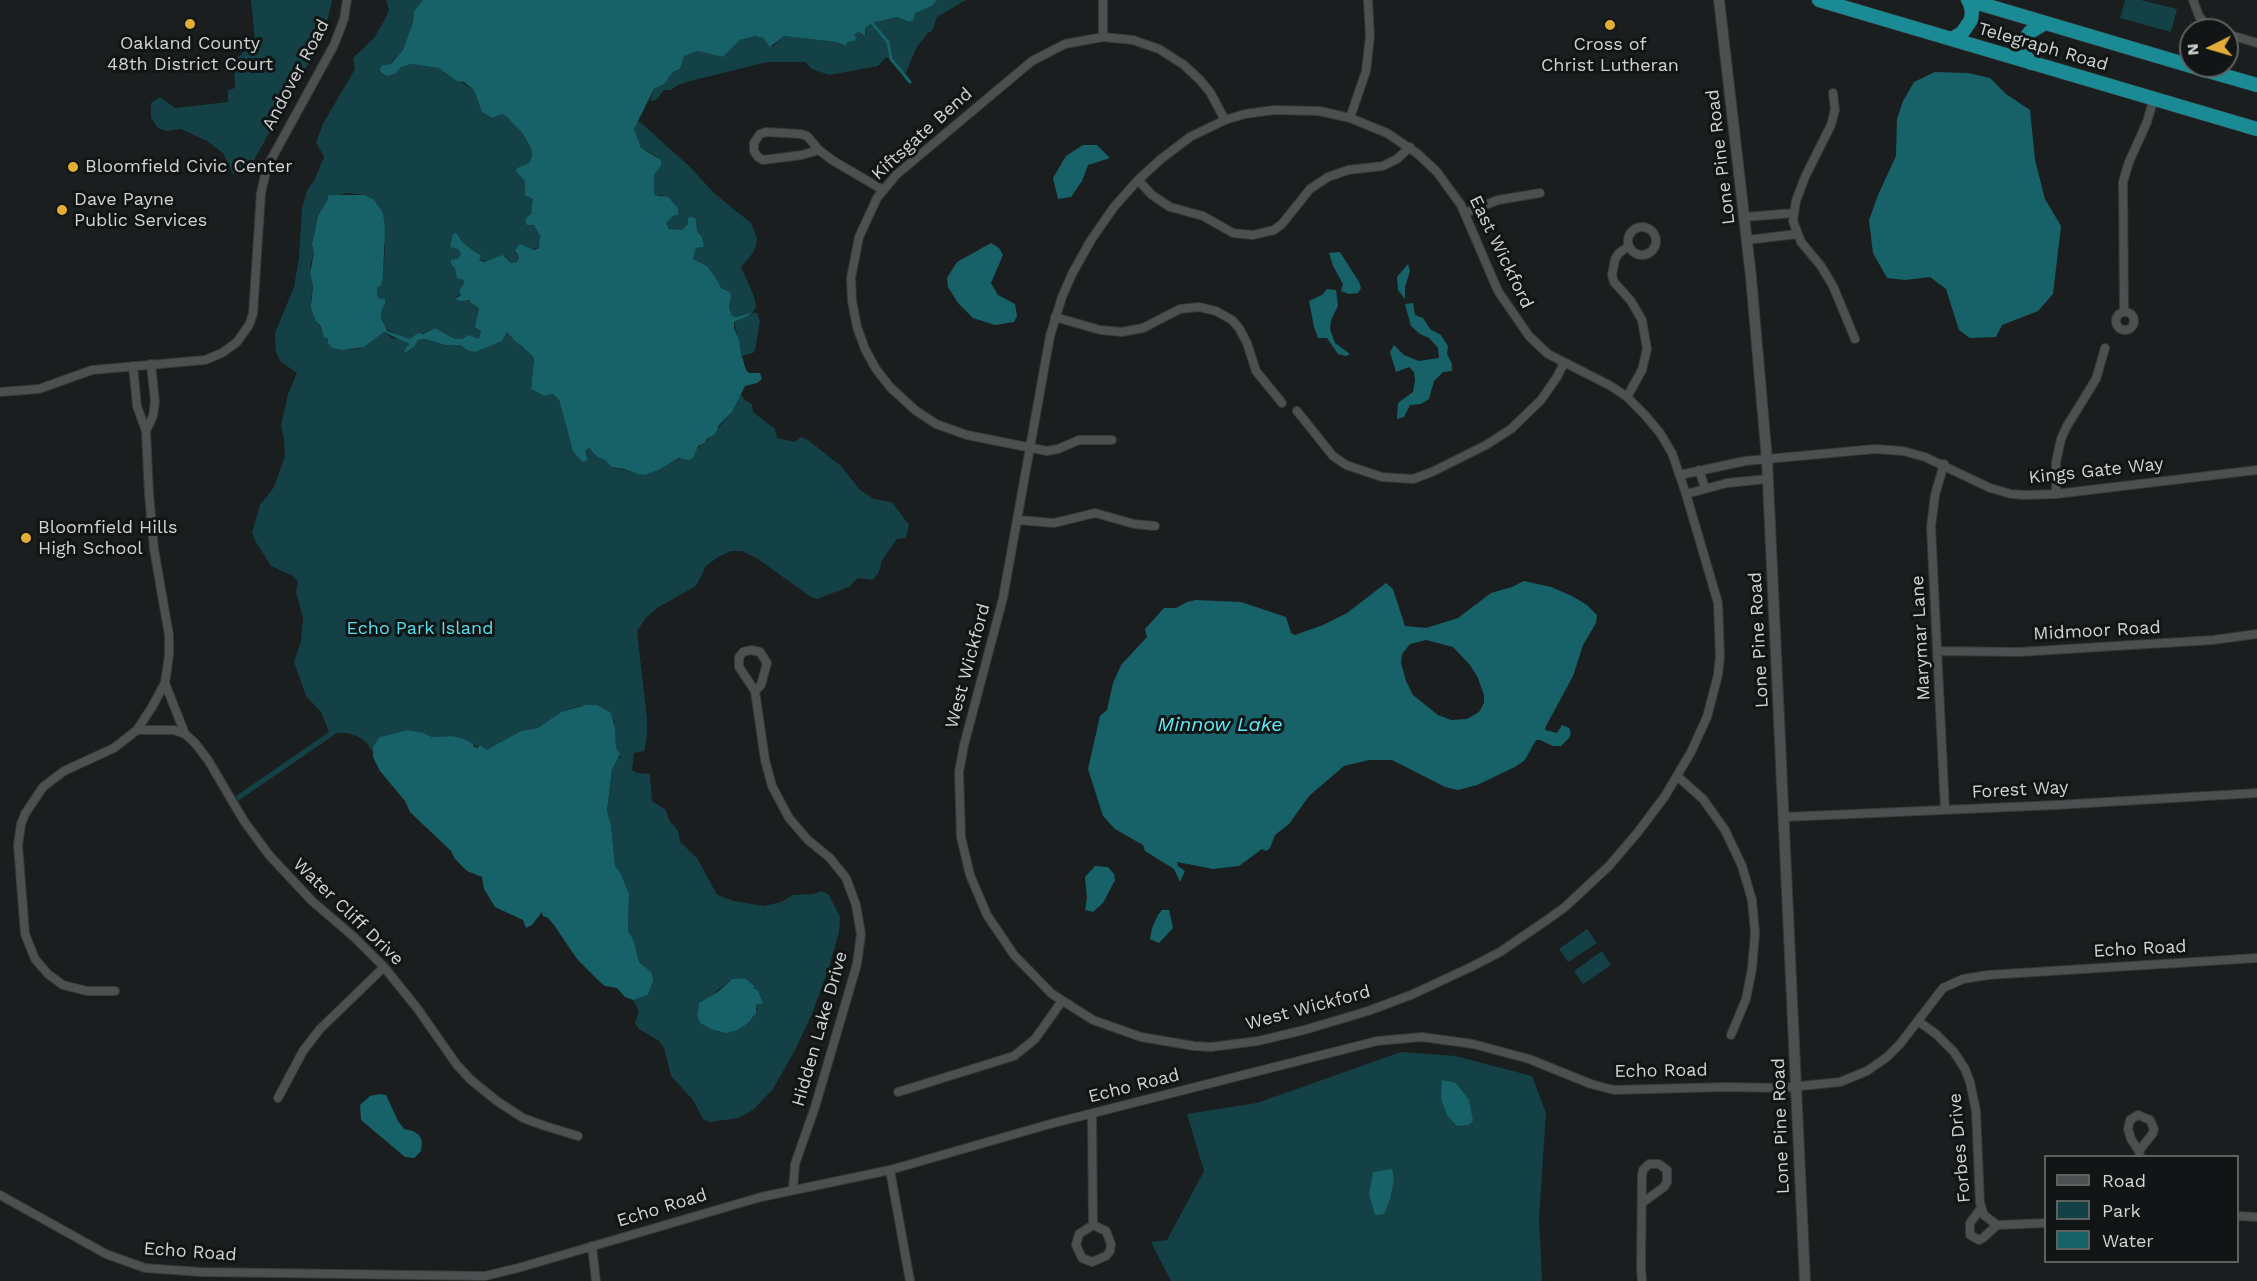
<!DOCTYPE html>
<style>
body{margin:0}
#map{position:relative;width:2257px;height:1281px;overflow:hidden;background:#1b1e1e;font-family:"Work Sans",sans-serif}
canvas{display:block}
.legend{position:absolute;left:2044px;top:1155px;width:195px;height:108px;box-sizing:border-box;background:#121515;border:2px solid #5f6161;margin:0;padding:8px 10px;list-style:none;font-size:18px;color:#d2d4d4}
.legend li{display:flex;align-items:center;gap:12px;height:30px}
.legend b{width:30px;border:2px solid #5f6161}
.north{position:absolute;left:2179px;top:18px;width:60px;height:60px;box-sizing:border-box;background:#121515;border:2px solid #5f6161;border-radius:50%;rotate:265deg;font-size:16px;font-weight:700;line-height:24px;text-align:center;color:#d2d4d4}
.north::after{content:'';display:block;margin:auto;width:21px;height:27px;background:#e4ad35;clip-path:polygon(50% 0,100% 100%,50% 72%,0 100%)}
</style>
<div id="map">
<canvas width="2257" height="1281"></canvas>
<ul class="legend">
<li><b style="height:8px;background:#4d5051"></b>Road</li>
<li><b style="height:16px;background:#134145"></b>Park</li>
<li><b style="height:16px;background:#176269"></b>Water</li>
</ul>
<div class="north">N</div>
</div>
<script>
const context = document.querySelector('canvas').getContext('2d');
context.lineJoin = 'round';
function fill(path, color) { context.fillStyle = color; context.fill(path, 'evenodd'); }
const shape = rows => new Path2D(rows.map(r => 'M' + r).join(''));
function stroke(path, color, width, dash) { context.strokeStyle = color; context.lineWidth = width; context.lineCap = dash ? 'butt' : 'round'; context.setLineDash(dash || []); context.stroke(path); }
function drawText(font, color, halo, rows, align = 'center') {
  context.font = font + ' "Work Sans",sans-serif'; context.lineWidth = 6; context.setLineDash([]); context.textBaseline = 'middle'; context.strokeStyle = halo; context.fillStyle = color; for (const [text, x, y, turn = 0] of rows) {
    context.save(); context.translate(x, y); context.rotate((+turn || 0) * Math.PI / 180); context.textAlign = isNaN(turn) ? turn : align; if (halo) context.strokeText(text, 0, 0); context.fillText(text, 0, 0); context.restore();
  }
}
fill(shape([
 [251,0,332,0,324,36,255,158,249,172,244,166,233,174,223,153,207,141,181,129,167,131,158,128,151,118,151,103,160,97,175,108,228,102,228,90,235,88,234,61,255,41],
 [386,0,423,0,414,11,413,22,403,50,390,64,383,65,387,76,395,74,401,66,412,64,439,68,474,90,482,112,492,118,502,114,506,116,523,134,531,148,532,156,529,163,517,168,525,181,530,197,533,199,533,207,528,218,527,225,534,225,540,236,540,243,539,248,515,252,519,259,517,262,511,263,505,256,490,262,479,260,476,252,462,242,458,249,461,254,460,258,455,268,464,283,459,291,461,295,455,297,461,301,471,300,471,303,479,308,477,318,481,331,479,339,455,339,435,328,410,339,397,335,384,328,384,321,381,317,380,299,378,298,377,288,383,277,385,247,365,195,347,193,328,199,318,216,312,244,314,253,310,266,313,285,311,299,315,320,318,322,323,334,329,341,343,350,357,349,368,344,384,332,392,338,401,339,412,348,418,340,425,339,445,345,460,345,463,348,484,348,492,343,502,341,507,332,534,358,531,389,544,396,553,394,559,400,573,453,580,458,588,458,585,451,589,448,597,457,605,460,612,467,645,475,681,458,705,443,732,412,740,393,745,400,752,404,753,412,775,429,777,438,795,442,801,437,808,440,841,466,860,490,874,499,892,502,909,525,906,538,897,539,882,560,879,572,873,580,859,578,854,581,851,586,817,599,811,597,758,559,742,551,731,551,718,557,706,566,696,586,657,608,645,619,637,631,647,719,647,737,644,751,634,753,632,770,637,773,650,774,652,801,666,810,669,820,678,831,680,842,697,858,716,893,720,896,734,901,764,906,781,902,793,895,813,894,822,891,829,895,840,917,839,932,829,967,812,1014,794,1052,773,1089,753,1110,738,1118,710,1122,703,1119,693,1100,671,1076,664,1048,659,1041,639,1029,635,1023,639,1011,633,1000,648,995,653,981,647,969,639,962,634,941,628,931,629,894,621,874,615,865,611,825,607,811,612,769,616,759,620,757,616,748,614,720,582,705,561,712,538,728,521,731,486,750,452,736,432,737,421,732,407,730,383,736,372,751,366,742,357,736,347,733,337,733,238,801,236,796,329,732,321,712,306,696,294,662,301,641,303,617,296,592,298,582,293,576,271,566,254,539,252,533,260,505,274,487,285,456,284,439,281,426,288,394,297,373,281,362,276,352,275,333,294,287,299,258,302,208,307,190,314,181,324,157,316,142,323,124,355,69,353,58,374,38,385,19,389,10],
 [745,978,755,985,754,988,762,1003,756,1005,757,1010,752,1019,738,1030,718,1032,704,1025,697,1015,698,1006,732,979],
 [937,0,966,0,937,17,932,31,928,33,916,48,906,73,902,72,892,58,885,58,878,66,829,75,812,69,805,62,767,62,694,80,678,85,671,90,664,90,656,100,650,101,654,89,664,84,673,72,680,69,684,56,698,51,723,57,740,40,755,36,763,38,772,47,784,36,838,42,842,46,854,38,854,35,858,32,863,36,866,34,865,28,872,23,915,13,932,6],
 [2125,0,2141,0,2177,9,2171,32,2120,18],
 [639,121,690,167,714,193,751,223,757,238,756,246,753,253,741,267,754,296,756,307,753,312,736,317,732,316,729,307,731,296,728,291,721,288,716,278,707,266,693,259,696,248,704,247,702,237,697,231,696,219,682,230,674,231,667,227,666,223,670,218,680,212,672,201,661,195,654,195,654,175,661,166,656,156,641,148,638,143,634,129,635,123],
 [754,313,757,313,760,321,755,350,753,353,742,356,734,322],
 [1587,929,1597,943,1568,962,1559,949],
 [1602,951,1611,965,1583,984,1574,971],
 [1401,1052,1455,1056,1532,1076,1546,1113,1539,1219,1542,1281,1171,1281,1151,1242,1167,1240,1204,1171,1187,1114,1257,1103]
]), '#134145');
fill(shape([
 [423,0,937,0,932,6,915,13,914,19,910,22,897,17,872,23,865,28,865,36,858,32,854,35,856,39,854,41,848,42,845,46,837,42,784,36,770,47,763,38,755,36,740,40,723,57,698,51,684,56,680,69,673,72,664,84,654,89,634,129,641,148,661,160,661,166,654,175,654,195,668,197,678,208,679,214,673,216,666,223,669,229,682,230,688,224,688,218,692,217,696,219,697,231,702,237,704,247,696,248,693,259,707,266,716,278,721,288,730,292,731,296,729,307,732,316,736,317,753,312,748,316,734,322,734,328,739,340,741,353,746,370,749,373,760,373,762,379,757,383,745,386,732,412,719,425,715,434,707,439,705,443,698,446,693,458,689,460,679,458,658,470,645,475,638,474,624,469,612,467,605,460,597,457,589,448,585,451,588,460,583,462,573,452,559,400,553,394,544,396,531,389,534,358,522,346,516,342,507,332,502,341,475,352,467,350,460,345,445,345,425,339,418,340,414,347,406,352,404,351,409,344,384,332,364,347,343,350,332,348,328,343,328,339,324,337,320,325,315,320,311,307,313,285,310,273,314,253,312,244,314,235,318,216,328,199,328,195,365,195,374,200,383,213,385,229,383,277,381,285,377,288,378,298,385,299,385,303,381,312,381,317,387,331,404,337,410,339,418,333,423,334,435,328,455,339,462,339,469,335,479,339,481,331,475,327,479,308,471,303,470,300,461,301,455,299,461,295,459,291,464,283,463,280,457,278,455,268,451,264,451,260,459,258,461,254,458,249,450,247,453,234,456,233,462,242,481,256,479,260,484,262,503,255,511,263,517,262,519,258,515,250,520,244,534,250,539,248,540,236,534,225,527,225,525,220,531,213,533,199,525,195,525,181,516,171,517,168,529,163,532,156,531,148,523,134,506,116,502,114,492,118,482,112,474,90,464,82,457,81,439,68,411,64,401,67,395,74,387,76,381,72,380,68,383,65,391,64,403,50,413,22,414,11],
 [1935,72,1968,73,1990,78,2006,94,2030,110,2035,160,2045,199,2061,226,2053,294,2038,311,2002,325,1996,337,1970,338,1959,330,1946,289,1930,277,1905,280,1887,278,1873,253,1869,220,1878,195,1896,156,1897,119,1903,101,1914,82],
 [1083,145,1097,145,1110,158,1088,165,1082,181,1071,197,1058,199,1053,178,1066,156],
 [991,243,999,248,1003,255,991,283,998,295,1015,304,1017,316,1014,322,995,325,973,318,958,303,948,287,947,278,957,262],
 [1340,252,1359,282,1361,288,1358,293,1349,294,1341,291,1343,284,1333,266,1329,253],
 [1408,264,1410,271,1405,287,1405,299,1398,290,1397,277],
 [1327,289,1336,290,1338,306,1331,320,1330,329,1335,343,1350,354,1346,356,1338,354,1327,338,1318,338,1314,327,1309,301,1322,295],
 [1413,303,1415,315,1423,318,1430,329,1441,335,1448,346,1447,354,1452,364,1452,371,1443,372,1434,381,1429,399,1421,404,1410,405,1404,417,1397,419,1398,403,1413,392,1415,381,1414,372,1409,367,1396,372,1390,352,1394,345,1404,355,1419,361,1439,358,1438,348,1429,338,1420,334,1411,326,1405,304],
 [1524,581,1551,587,1572,596,1587,605,1597,615,1596,623,1583,645,1573,676,1546,726,1545,730,1557,733,1562,725,1569,728,1571,733,1569,738,1561,746,1553,746,1540,740,1536,740,1525,760,1515,767,1477,785,1458,790,1445,787,1392,760,1369,760,1344,766,1309,796,1289,824,1275,835,1270,848,1266,851,1262,849,1239,866,1213,869,1177,862,1178,866,1185,871,1180,882,1174,869,1145,851,1143,845,1115,829,1103,816,1088,769,1100,716,1107,710,1113,683,1121,665,1147,637,1145,629,1164,608,1176,608,1187,602,1196,600,1241,602,1286,617,1291,633,1295,635,1323,625,1347,613,1386,583,1393,589,1405,626,1426,628,1458,618,1491,593,1512,587],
 [1426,640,1453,647,1470,665,1478,678,1484,695,1484,703,1479,712,1467,719,1451,720,1438,715,1413,695,1406,681,1401,663,1402,654,1410,644],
 [585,705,597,705,611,713,615,728,616,748,620,754,612,769,607,811,611,825,615,865,621,874,629,894,628,931,634,941,639,962,652,973,653,981,648,995,633,1000,625,997,617,988,605,986,600,982,577,959,554,925,548,918,543,916,542,912,532,925,526,928,523,920,495,907,484,889,482,877,467,871,455,859,451,851,410,812,405,801,380,771,373,757,373,747,380,737,407,730,421,732,432,737,452,736,464,739,473,744,474,747,478,748,480,745,486,750,521,731,538,728,561,712],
 [1095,866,1108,867,1114,874,1115,880,1103,903,1093,912,1085,910,1087,898,1085,877],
 [1162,910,1169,910,1173,928,1159,943,1150,939,1152,928,1158,915],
 [745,978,755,986,754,988,758,991,763,1003,756,1005,756,1013,749,1022,738,1030,726,1033,713,1030,700,1023,697,1015,699,1003,719,991,732,979],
 [1442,1080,1456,1083,1469,1100,1473,1121,1468,1125,1457,1126,1447,1115,1441,1099],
 [379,1094,386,1095,398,1121,404,1129,413,1131,419,1135,422,1141,421,1151,414,1158,405,1157,361,1120,360,1105,370,1096],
 [1392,1169,1394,1179,1390,1199,1384,1214,1375,1215,1369,1194,1373,1172]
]), '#176269');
stroke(shape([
 [872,23,888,42,891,59,910,82]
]), '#176269', 3);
const minor = shape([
 [2193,0,2199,16,2205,24,2214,30],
 [2227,34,2257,43],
 [1103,37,1103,0],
 [1833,93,1835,110,1831,125,1805,177,1796,201,1793,221,1801,242,1821,266,1833,286,1855,339],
 [1274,110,1319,111,1350,118,1387,133,1418,154,1437,172,1461,205,1498,291,1529,336,1548,354,1611,386,1627,397,1645,415,1660,433,1672,453,1686,494,1718,603,1720,656,1718,675,1707,717,1691,752,1665,796,1638,832,1609,866,1565,907,1547,920,1500,952,1471,967,1411,995,1368,1011,1304,1030,1258,1041,1211,1047,1194,1046,1141,1037,1093,1020,1052,994,1014,955,987,915,970,875,961,837,959,772,964,745,1003,598,1050,336,1062,297,1072,274,1091,240,1114,207,1138,180,1161,159,1190,137,1225,120,1245,114,1274,110],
 [1350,118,1366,71,1370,36,1368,0],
 [819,150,802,155,763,160,758,157,754,151,754,143,760,134,766,132,801,134,807,136,819,150,832,160,883,190],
 [1138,180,1152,195,1170,207,1203,216,1233,233,1253,235,1274,230,1282,224,1310,189,1328,177,1348,170,1383,166,1397,159,1410,147],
 [1465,213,1498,200,1540,193],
 [1744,217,1794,213],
 '1628 241a14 14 0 1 1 28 0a14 14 0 1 1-28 0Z',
 [1747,240,1797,234],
 [2124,312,2123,182,2129,162,2147,122,2154,98],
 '2116 321a9 9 0 1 1 18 0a9 9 0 1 1-18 0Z',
 [1055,317,1100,330,1122,332,1143,328,1180,309,1199,307,1216,311,1232,320,1239,328,1247,343,1256,371,1282,403],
 [0,392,39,389,92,370,205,360,222,353,237,342,249,325,253,314,261,193,267,167,334,45,344,19,347,0],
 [1627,397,1642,370,1647,349,1642,320,1631,301,1614,282,1612,275,1615,259,1619,253,1629,246],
 [1297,411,1333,456,1346,465,1382,477,1413,479,1432,472,1486,445,1511,429,1541,400,1557,377,1564,363],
 [146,431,153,416,155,402,151,364],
 [1112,440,1079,440,1058,449,1047,451,967,435,936,424,915,410,890,387,876,369,865,349,857,327,852,301,851,278,859,237,877,198,896,175,1032,61,1065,44,1103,37,1133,40,1159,49,1184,65,1200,80,1210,92,1225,120],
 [1944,464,1935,495,1931,527,1945,810],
 [1699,470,1705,488],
 [1680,475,1745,461,1875,449,1903,451,1925,457,1990,488,2011,494,2024,495,2056,494,2257,470],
 [1686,494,1727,483,1767,479],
 [2056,494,2056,462,2061,439,2067,426,2096,379,2105,348],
 [1018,520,1054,523,1095,513,1134,524,1155,526],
 [1938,651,2019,652,2213,640,2257,634],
 [165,683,185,734],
 [755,691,761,685,767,663,760,652,751,650,743,652,739,657,739,667,755,691,765,760,772,786,789,818,808,840,830,858,846,878,856,905,861,934,857,964,815,1107,795,1164,793,1189],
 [137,730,174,730,185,734,195,743,208,760,244,821,269,855,312,901,354,937,384,967,417,1008,457,1065,471,1080,497,1101,523,1118,545,1126,578,1136],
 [1677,776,1703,799,1725,830,1742,866,1752,900,1755,933,1752,969,1746,999,1731,1035],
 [1784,817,2056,805,2257,793],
 [115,991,87,991,63,985,48,974,35,959,25,934,18,845,21,824,25,814,43,787,64,771,114,748,137,730,152,707,165,683,169,655,169,635,154,549,149,494,146,431,137,406,133,366],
 [1918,1021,1936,1034,1954,1052,1965,1069,1970,1082,1976,1111,1980,1203,1984,1215,1997,1225,2046,1223],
 [898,1092,1014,1056,1035,1039,1062,1001],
 [278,1098,303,1051,320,1029,384,967],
 [1092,1114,1093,1225,1079,1234,1076,1245,1082,1258,1092,1262,1106,1256,1110,1251,1111,1244,1106,1231,1093,1225],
 [2139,1151,2153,1133,2154,1129,2150,1120,2138,1115,2130,1120,2128,1129,2131,1139,2139,1151,2140,1156],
 [890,1170,910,1281],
 [0,1195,106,1254,145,1268,201,1272,485,1276,518,1268,761,1197,890,1170,1050,1124,1377,1041,1422,1037,1473,1044,1529,1059,1591,1084,1614,1090,1726,1087,1781,1088,1840,1082,1867,1071,1887,1057,1900,1044,1943,988,1963,979,1988,975,2257,958],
 [1642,1203,1664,1187,1667,1182,1667,1170,1659,1164,1649,1164,1643,1170,1642,1176,1641,1267,1642,1281],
 [1981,1208,1970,1223,1970,1235,1979,1240,1983,1238,1997,1225],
 [2238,1216,2257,1217],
 [592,1246,596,1281]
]);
const tertiary = shape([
 [1719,0,1751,277,1767,460,1805,1281]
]);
const trunk = shape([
 [1819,0,2257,129],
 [1968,0,2191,66],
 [1952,39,1962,33,1971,20,1972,11,1969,0],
 [2031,63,2024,54,2023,41,2030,32,2045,23],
 [2191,66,2257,85]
]);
stroke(minor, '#373939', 10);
stroke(tertiary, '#373939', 12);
stroke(trunk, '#373939', 15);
stroke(minor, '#4d5051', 8);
stroke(tertiary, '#4d5051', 10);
stroke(trunk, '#1a8b94', 14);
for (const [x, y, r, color] of [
 [190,24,6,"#e4ad35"],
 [1610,25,6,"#e4ad35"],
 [73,167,6,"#e4ad35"],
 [62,210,6,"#e4ad35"],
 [26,538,6,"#e4ad35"]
]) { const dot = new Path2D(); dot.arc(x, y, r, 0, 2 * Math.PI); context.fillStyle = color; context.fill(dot); stroke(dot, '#121515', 2); }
drawText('18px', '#d2d4d4', '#121515', [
 ["Oakland County",190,44,"center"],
 ["48th District Court",190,65,"center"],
 ["Cross of",1610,45,"center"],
 ["Christ Lutheran",1610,66,"center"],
 ["Bloomfield Civic Center",85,167],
 ["Dave Payne",74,200],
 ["Public Services",74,221],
 ["Bloomfield Hills",38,528],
 ["High School",38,549]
], 'left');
drawText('18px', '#d2d4d4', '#121515', [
 ["Telegraph Road",2043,47,16],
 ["Andover Road",296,75,-62],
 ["Kiftsgate Bend",922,134,-42],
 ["Lone Pine Road",1721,157,-97],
 ["East Wickford",1501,252,64],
 ["Kings Gate Way",2096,471,-6],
 ["Midmoor Road",2097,631,-3],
 ["Marymar Lane",1921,638,-93],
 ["Lone Pine Road",1759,640,-93],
 ["West Wickford",968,666,-75],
 ["Forest Way",2020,790,-3],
 ["Water Cliff Drive",348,912,44],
 ["Echo Road",2140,949,-3],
 ["West Wickford",1308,1008,-15],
 ["Hidden Lake Drive",820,1029,-74],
 ["Echo Road",1661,1071,-1],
 ["Echo Road",1134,1086,-14],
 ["Lone Pine Road",1781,1126,-92],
 ["Forbes Drive",1960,1148,-95],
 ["Echo Road",662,1208,-17],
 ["Echo Road",190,1252,4]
]);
drawText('18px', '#57e0ec', '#121515', [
 ["Echo Park Island",420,629]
]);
drawText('italic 20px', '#61e9f6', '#121515', [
 ["Minnow Lake",1220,725]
]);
</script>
